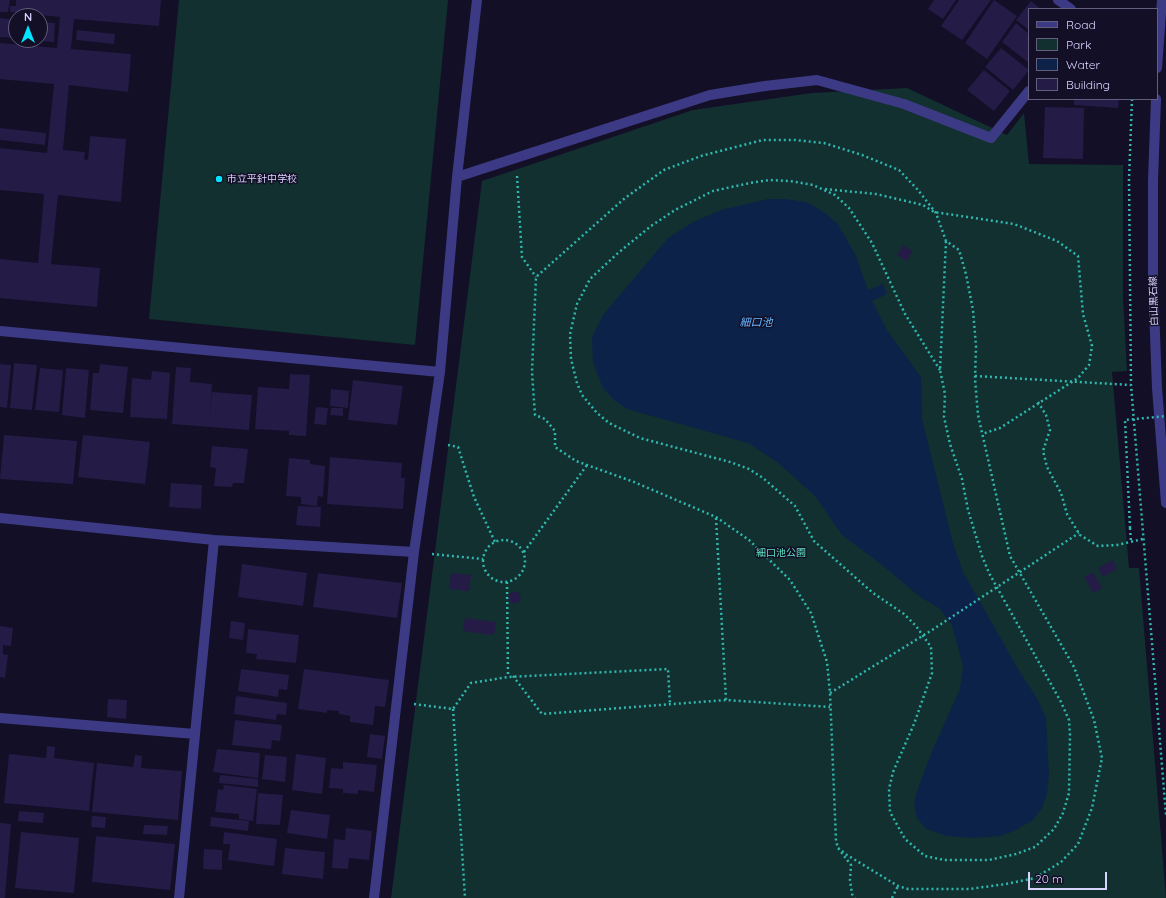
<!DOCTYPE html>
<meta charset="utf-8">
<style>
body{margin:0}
#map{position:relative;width:1166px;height:898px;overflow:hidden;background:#130f26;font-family:Quicksand,sans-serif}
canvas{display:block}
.legend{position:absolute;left:1028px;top:8px;width:130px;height:92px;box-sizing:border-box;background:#130f26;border:1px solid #625e7d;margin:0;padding:5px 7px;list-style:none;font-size:12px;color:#d9d4ff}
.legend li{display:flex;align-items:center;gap:8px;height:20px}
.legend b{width:20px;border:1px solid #625e7d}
.north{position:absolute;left:8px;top:8px;width:40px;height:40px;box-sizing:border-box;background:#130f26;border:1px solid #625e7d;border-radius:50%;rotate:0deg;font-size:11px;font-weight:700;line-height:16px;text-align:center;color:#d9d4ff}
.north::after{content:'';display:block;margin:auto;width:14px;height:18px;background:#00e5ff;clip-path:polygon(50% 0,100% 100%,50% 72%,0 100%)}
.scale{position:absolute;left:1028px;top:872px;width:79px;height:18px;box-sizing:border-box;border:2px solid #d9d4ff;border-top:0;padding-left:5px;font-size:12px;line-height:14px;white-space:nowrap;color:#d9d4ff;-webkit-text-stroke:3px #130f26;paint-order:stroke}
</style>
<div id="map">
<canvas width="1166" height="898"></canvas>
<ul class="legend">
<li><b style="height:5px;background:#3d3a85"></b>Road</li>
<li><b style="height:11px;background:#12302f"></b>Park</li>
<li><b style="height:11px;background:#0c2248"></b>Water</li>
<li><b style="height:11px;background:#241b47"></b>Building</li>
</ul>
<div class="north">N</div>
<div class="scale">20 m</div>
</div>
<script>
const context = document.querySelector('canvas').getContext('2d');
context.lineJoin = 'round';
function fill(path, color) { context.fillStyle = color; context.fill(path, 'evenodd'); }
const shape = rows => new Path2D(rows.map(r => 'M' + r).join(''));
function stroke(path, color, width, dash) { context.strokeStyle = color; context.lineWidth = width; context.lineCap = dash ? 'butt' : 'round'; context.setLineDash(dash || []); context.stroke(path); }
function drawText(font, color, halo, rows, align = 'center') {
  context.font = font + ' Quicksand,"Noto Sans JP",sans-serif'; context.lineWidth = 3; context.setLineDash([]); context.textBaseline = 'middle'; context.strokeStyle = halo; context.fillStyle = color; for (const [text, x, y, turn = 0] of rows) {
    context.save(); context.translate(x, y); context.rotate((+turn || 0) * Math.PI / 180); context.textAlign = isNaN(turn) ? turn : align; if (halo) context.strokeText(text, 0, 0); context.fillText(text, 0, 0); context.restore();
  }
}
fill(shape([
 [179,0,448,0,415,345,149,319],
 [907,88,1007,135,1024,113,1029,164,1123,165,1123,298,1127,371,1112,372,1129,568,1139,568,1166,898,391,898,482,181,693,110,812,93]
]), '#12302f');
fill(shape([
 [768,199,785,199,806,202,824,212,838,224,856,256,868,290,883,284,887,294,872,301,887,330,921,377,922,419,953,543,963,572,1018,669,1038,700,1046,718,1049,776,1047,794,1042,808,1033,820,1014,831,1000,836,973,838,946,836,925,828,917,818,914,803,918,788,933,749,960,689,963,666,952,625,939,608,920,597,882,565,842,535,815,496,777,462,748,443,627,409,614,400,603,388,593,363,592,337,603,315,668,238,693,222,721,210]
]), '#0c2248');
fill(shape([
 [0,0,10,0,8,12,0,12],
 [16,0,161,0,159,26,74,19,71,49,131,54,128,92,69,85,63,150,85,152,84,159,88,160,90,136,126,139,121,202,58,195,51,264,100,268,97,307,0,298,0,259,38,263,44,194,0,190,0,148,47,153,54,84,0,79,0,43,57,48,60,17,10,12,10,6,16,6],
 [934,0,956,0,943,19,928,9],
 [959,0,991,0,962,40,941,26],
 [994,0,1017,16,987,59,965,43],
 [1031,1,1041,9,1029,9,1029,30,1016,20],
 [0,18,16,20,16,38,0,37],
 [40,22,55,23,54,42,40,41],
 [1016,23,1029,34,1029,63,1002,42],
 [77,30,115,34,114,44,76,40],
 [1001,48,1029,70,1013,90,985,67],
 [984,70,1010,91,994,111,967,90],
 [1074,99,1119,99,1118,108,1074,105],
 [1045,107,1084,108,1083,159,1043,158],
 [0,128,46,133,45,145,0,140],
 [903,245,913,251,907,261,897,255],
 [14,363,37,365,32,410,10,408],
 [0,364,11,365,7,408,0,407],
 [100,364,128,367,123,413,90,410,93,373,99,373],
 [176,367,191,368,190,382,212,384,210,417,212,392,252,395,249,430,172,424],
 [40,368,63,370,59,412,35,410],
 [66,368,89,370,85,418,62,415],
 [152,371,170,373,167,419,130,417,132,378,151,380],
 [290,374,310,375,306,436,289,435,289,431,255,429,258,387,289,389],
 [353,380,403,386,397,425,348,420],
 [331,389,349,391,348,408,330,406],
 [316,407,328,408,326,425,314,424],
 [331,408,343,408,343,416,330,415],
 [4,435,77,441,73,484,0,479],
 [83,435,150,442,145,484,78,477],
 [212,446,248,449,244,483,233,483,232,487,214,486,216,468,210,467],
 [330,457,402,463,401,478,405,478,403,509,327,504],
 [289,458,310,460,310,464,325,466,323,497,318,496,317,506,301,504,301,497,286,496],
 [171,483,202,485,201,509,169,507],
 [298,506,321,507,320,527,296,525],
 [1113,560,1117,569,1103,577,1098,568],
 [242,564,307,573,303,606,238,597],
 [1093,572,1102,588,1093,593,1084,577],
 [318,573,402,583,397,618,313,607],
 [451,573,471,575,469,591,449,589],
 [512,592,518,592,521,597,519,602,514,604,509,601,508,596],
 [465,618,496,622,494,635,463,631],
 [231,621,245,623,243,640,229,638],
 [0,626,13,628,11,646,3,645,3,654,8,655,5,678,0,677],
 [248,629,299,635,296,663,256,659,257,654,246,653],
 [241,669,289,675,287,690,279,689,278,697,238,691],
 [304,669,389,680,385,707,375,706,373,725,350,722,350,716,339,714,339,711,327,710,327,713,298,709],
 [236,696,287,703,286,715,277,714,276,720,234,714],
 [108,699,127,700,126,719,107,717],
 [235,720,282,725,280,741,272,740,271,749,232,745],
 [370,734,385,736,382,759,367,757],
 [47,746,55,747,54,758,94,763,89,811,4,803,9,754,46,758],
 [217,749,260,753,258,778,213,772],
 [296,754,326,758,322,794,292,790],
 [135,755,142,756,141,768,182,771,178,820,92,812,97,763,133,767],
 [265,755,287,757,285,782,262,779],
 [343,762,377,765,374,792,358,790,358,794,343,793,343,789,329,788,331,768,343,769],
 [220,775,258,779,258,787,219,783],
 [224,785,257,789,253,821,239,819,239,814,215,812,218,789,223,790],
 [258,793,283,795,280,825,256,824],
 [291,810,330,815,327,839,287,833],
 [19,811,44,813,43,823,18,821],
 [92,816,106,817,105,828,91,827],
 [211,817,249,821,248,831,210,826],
 [0,823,11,824,5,898,0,898],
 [144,825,168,826,167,835,143,834],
 [346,828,372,831,369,860,349,858,348,869,332,868,334,839,345,840],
 [21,832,79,838,74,893,15,888],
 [224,832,277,839,274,866,228,860,230,844,223,844],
 [96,836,175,844,170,890,92,882],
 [285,848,325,852,323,879,282,874],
 [204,849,222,850,222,870,203,869]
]), '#241b47');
stroke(shape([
 [1132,99,1129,179,1131,385,1166,815],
 [517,176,522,257,536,277],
 [825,189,876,194,923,205,934,212,1014,224,1057,241,1078,256,1083,314,1092,346,1089,365,1078,378,1000,428,982,434],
 [940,370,905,314,872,243,849,208,835,195,813,185,790,181,770,180,750,183,713,191,675,210,651,226,618,253,590,279,577,304,570,334,571,359,577,383,582,395,597,413,609,423,640,438,730,462,749,469,763,478,795,506,814,541,873,593,904,614,916,626,931,647,932,673,914,724,893,772,889,789,890,812,905,839,925,856,944,860,989,860,1016,854,1035,847,1054,829,1063,813,1069,793,1070,735,1069,720,1061,702,989,573,982,556,968,510,962,479,950,444,944,417,945,394,940,370,946,241],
 [975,376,1131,385],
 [1038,402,1046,415,1050,430,1043,451,1047,467,1061,493,1067,514,1080,535,1098,546,1117,545,1143,539],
 [448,445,458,447,474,497,495,542],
 [716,518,726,700],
 [1130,528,1131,542],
 '483 561a21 21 0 1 1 42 0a21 21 0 1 1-42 0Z',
 [524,552,587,465],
 [432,554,483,559],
 [507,582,508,677],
 [513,676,542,714,726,700,830,707],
 [830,693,932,630,1079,533],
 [414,704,453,709,471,683,508,677,668,669,670,704],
 [453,709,465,898],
 [838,848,847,855,898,886,908,889,969,889,1006,884,1035,878,1061,862,1078,844,1092,808,1102,758,1094,720,1074,667,1010,556,978,415,975,379,976,346,973,310,966,274,959,250,946,241,936,213,918,190,899,170,862,155,824,143,795,140,763,140,701,156,664,170,625,198,536,277,532,372,535,415,545,419,555,431,555,447,576,461,634,482,716,517,749,540,790,580,811,613,827,662,830,693,836,841,838,848,851,865,850,880,852,894,855,898],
 [892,898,898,886]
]), '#2fb8b0', 2.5, [2, 3]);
stroke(shape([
 [1058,0,1071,9],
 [1157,68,1162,0],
 [1156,99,1153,180,1153,281,1157,388,1166,503],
 [457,177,710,95,765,86,817,80,904,104,991,138,1029,91],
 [0,331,440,372],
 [0,518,214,540,414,552],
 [0,718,195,734],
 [179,898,214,540],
 [374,898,414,552,440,372,457,177,477,0]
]), '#3d3a85', 10);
stroke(shape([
 [1130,528,1125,420,1166,416]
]), '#2fb8b0', 2.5, [2, 3]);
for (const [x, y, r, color] of [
 [219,179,4,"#00e5ff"]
]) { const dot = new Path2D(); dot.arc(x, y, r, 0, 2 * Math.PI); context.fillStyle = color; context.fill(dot); stroke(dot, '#130f26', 1.5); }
drawText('10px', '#d9d4ff', '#130f26', [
 ["市立平針中学校",227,179]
], 'left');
drawText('10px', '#d9d4ff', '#130f26', [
 ["白山黒石線",1154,301,-92]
]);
drawText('10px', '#5fe0c0', '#130f26', [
 ["細口池公園",781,553]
]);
drawText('italic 11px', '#62b6ff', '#130f26', [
 ["細口池",756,323]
]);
</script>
